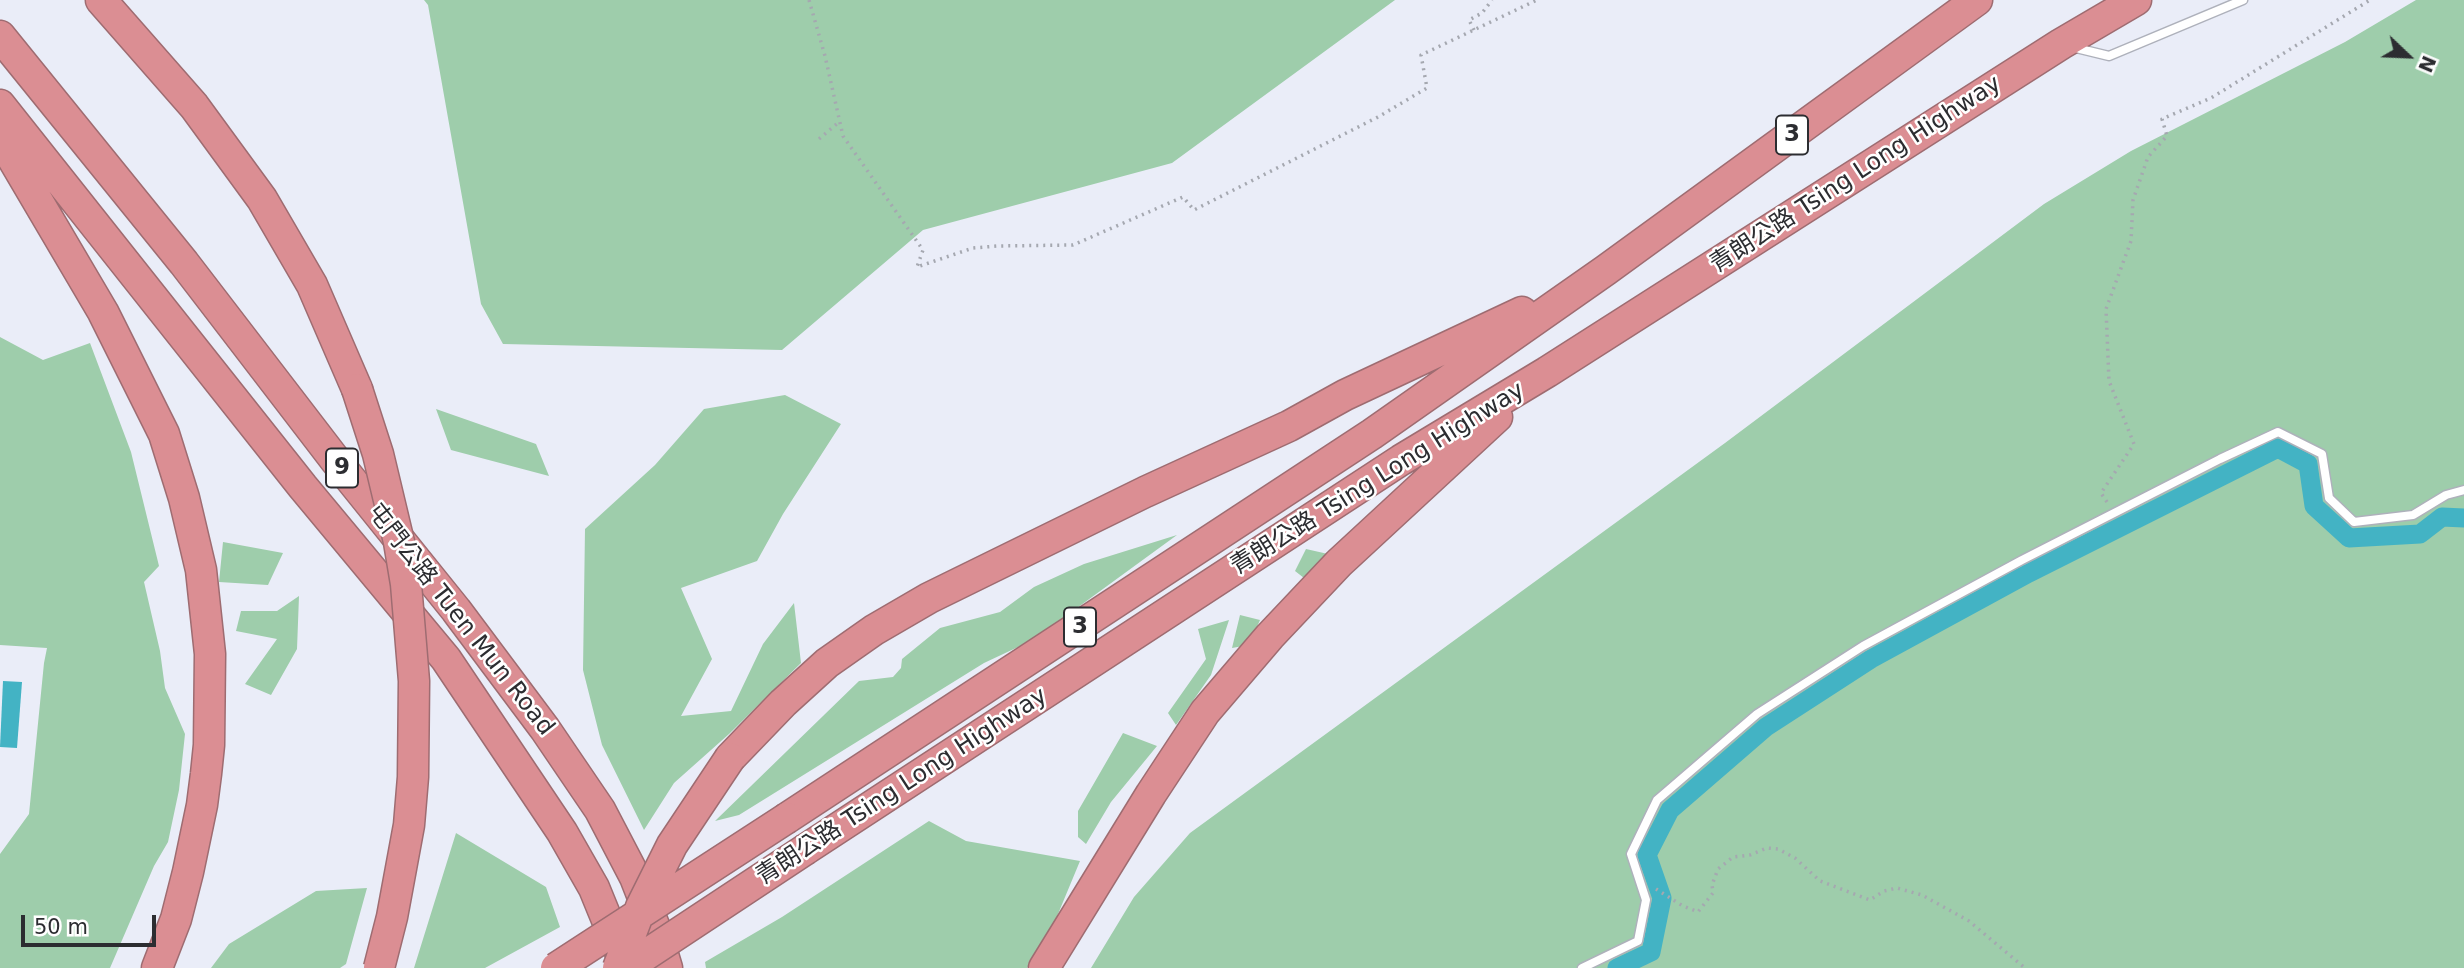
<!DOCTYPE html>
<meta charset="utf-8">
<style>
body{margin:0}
#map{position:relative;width:2464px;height:968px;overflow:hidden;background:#eaedf8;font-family:"DejaVu Sans",sans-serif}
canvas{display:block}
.north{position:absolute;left:2373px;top:21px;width:70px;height:70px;-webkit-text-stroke:5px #fff;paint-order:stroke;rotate:113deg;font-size:19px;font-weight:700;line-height:28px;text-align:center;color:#2c2d31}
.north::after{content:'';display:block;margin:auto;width:24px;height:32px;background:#2c2d31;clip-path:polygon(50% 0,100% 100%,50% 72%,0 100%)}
.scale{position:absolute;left:21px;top:915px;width:135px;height:32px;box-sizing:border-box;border:4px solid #2c2d31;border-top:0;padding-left:9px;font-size:21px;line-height:24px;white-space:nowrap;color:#2c2d31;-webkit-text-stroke:5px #fff;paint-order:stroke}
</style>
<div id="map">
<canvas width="2464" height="968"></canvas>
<div class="north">N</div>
<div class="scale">50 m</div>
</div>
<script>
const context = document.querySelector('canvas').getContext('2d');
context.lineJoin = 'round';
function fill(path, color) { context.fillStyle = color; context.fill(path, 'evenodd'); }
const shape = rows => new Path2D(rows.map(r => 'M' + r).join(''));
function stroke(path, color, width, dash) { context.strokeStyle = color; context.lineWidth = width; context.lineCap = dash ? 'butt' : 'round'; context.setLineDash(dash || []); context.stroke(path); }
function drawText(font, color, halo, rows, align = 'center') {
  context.font = font + ' "DejaVu Sans","Noto Sans TC",sans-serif'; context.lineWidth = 5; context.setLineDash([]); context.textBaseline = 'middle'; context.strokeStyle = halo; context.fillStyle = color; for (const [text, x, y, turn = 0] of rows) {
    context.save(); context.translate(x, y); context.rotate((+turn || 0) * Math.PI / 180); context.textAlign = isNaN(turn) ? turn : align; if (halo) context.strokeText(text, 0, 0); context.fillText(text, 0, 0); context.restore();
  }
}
fill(shape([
 [424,0,1395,0,1172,163,923,230,782,350,503,344,481,304,428,5],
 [2416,0,2464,0,2464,968,1091,968,1134,897,1190,833,1725,443,2044,204,2131,151,2345,42],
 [0,337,43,360,90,343,131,452,159,566,144,582,160,651,165,688,185,734,179,790,168,842,154,866,110,968,0,968,0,854,29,814,44,663,47,648,0,645],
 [785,395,841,424,783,514,757,561,681,588,712,659,681,716,731,711,763,644,794,603,801,663,729,734,674,783,644,830,602,745,583,670,585,529,655,465,704,409],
 [436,409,536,444,549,476,451,450],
 [1177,535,1033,640,984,663,739,815,715,821,859,681,893,677,901,668,902,659,940,628,1000,612,1034,587,1084,564],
 [223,542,283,553,268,585,219,582],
 [1306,549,1328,554,1304,578,1295,571],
 [299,596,297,649,271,695,245,684,277,639,236,631,241,611,277,611],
 [1240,615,1260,620,1249,645,1232,648],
 [1229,620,1211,675,1176,725,1168,713,1206,659,1198,629],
 [1123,733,1157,746,1111,802,1086,844,1078,837,1078,811],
 [929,821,966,841,1080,861,1053,926,1027,968,706,968,705,962,782,917],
 [456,833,546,887,560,927,485,968,414,968],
 [367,888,346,964,340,968,211,968,229,944,316,891]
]), '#9ecdab');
fill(shape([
 [3,681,22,682,17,748,0,747]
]), '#43b3c4');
stroke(shape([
 [1617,968,1651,952,1662,898,1647,855,1670,810,1766,727,1871,659,2029,573,2278,448,2308,464,2314,506,2349,538,2420,534,2442,517,2464,518]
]), '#43b3c4', 19);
const lane = shape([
 [2072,47,2109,56,2243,0],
 [1582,968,1638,941,1646,900,1631,854,1657,800,1757,714,1863,646,2022,560,2220,459,2278,432,2322,454,2329,498,2354,522,2413,515,2446,495,2464,490]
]);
const highway = shape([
 [101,0,194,106,262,199,312,285,357,389],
 [0,36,184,263,336,461,456,610,545,729,600,810,635,877,655,928,667,968],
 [0,105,303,487,446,659,562,832,594,888,621,954],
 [0,137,103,312,164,434,184,498,201,570,210,654,209,745,206,774,202,805,188,872,176,919,157,968],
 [730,758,783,703,827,663,874,630,929,598,1145,492,1289,426,1345,395,1522,312],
 [787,818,1372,434,1606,270,1977,0],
 [806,849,1401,460,1547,372,2061,44,2136,0],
 [1044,968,1151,794,1205,712,1270,636,1339,563,1497,417]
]);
stroke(lane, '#aeb1bb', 11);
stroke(highway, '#9e6c71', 33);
stroke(shape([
 [809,0,825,56,843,136,923,250,917,267,973,248,997,246,1073,245,1183,197,1194,210,1378,117,1427,88,1421,55,1537,0],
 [1474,30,1469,20,1482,13,1492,0],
 [819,139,839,122],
 [2107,502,2101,493,2134,444,2109,381,2106,309,2131,241,2133,200,2148,157,2167,136,2162,119,2211,98,2370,0],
 [1656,889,1683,906,1698,912,1713,893,1712,885,1718,869,1733,857,1750,855,1767,848,1778,849,1795,858,1820,881,1870,900,1884,891,1897,888,1922,895,1969,921,2025,968]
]), '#a5a8b0', 3.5, [2, 5]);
stroke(lane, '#fff', 8);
stroke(highway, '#db8e93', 30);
const highwayBridge = shape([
 [357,389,378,454,399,542,406,584,414,681,413,777,409,825,392,917,379,968],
 [556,968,787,818],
 [618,968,641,907,672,845,730,758],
 [626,968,806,849]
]);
stroke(highwayBridge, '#9e6c71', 33, []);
stroke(highwayBridge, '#db8e93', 30);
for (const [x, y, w] of [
 [1792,135,32],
 [342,468,32],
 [1080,627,32]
]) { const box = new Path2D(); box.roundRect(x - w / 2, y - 19.5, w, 39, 5); context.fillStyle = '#fff'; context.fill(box); stroke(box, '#2c2d31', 2); }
drawText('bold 23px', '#2c2d31', null, [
 ["3",1792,135],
 ["9",342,468],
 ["3",1080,627]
]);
drawText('24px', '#2c2d31', '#fff', [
 ["青朗公路 Tsing Long Highway",1856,175,-33],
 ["青朗公路 Tsing Long Highway",1378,479,-32],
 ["屯門公路 Tuen Mun Road",460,620,52],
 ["青朗公路 Tsing Long Highway",902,787,-33]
]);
</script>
